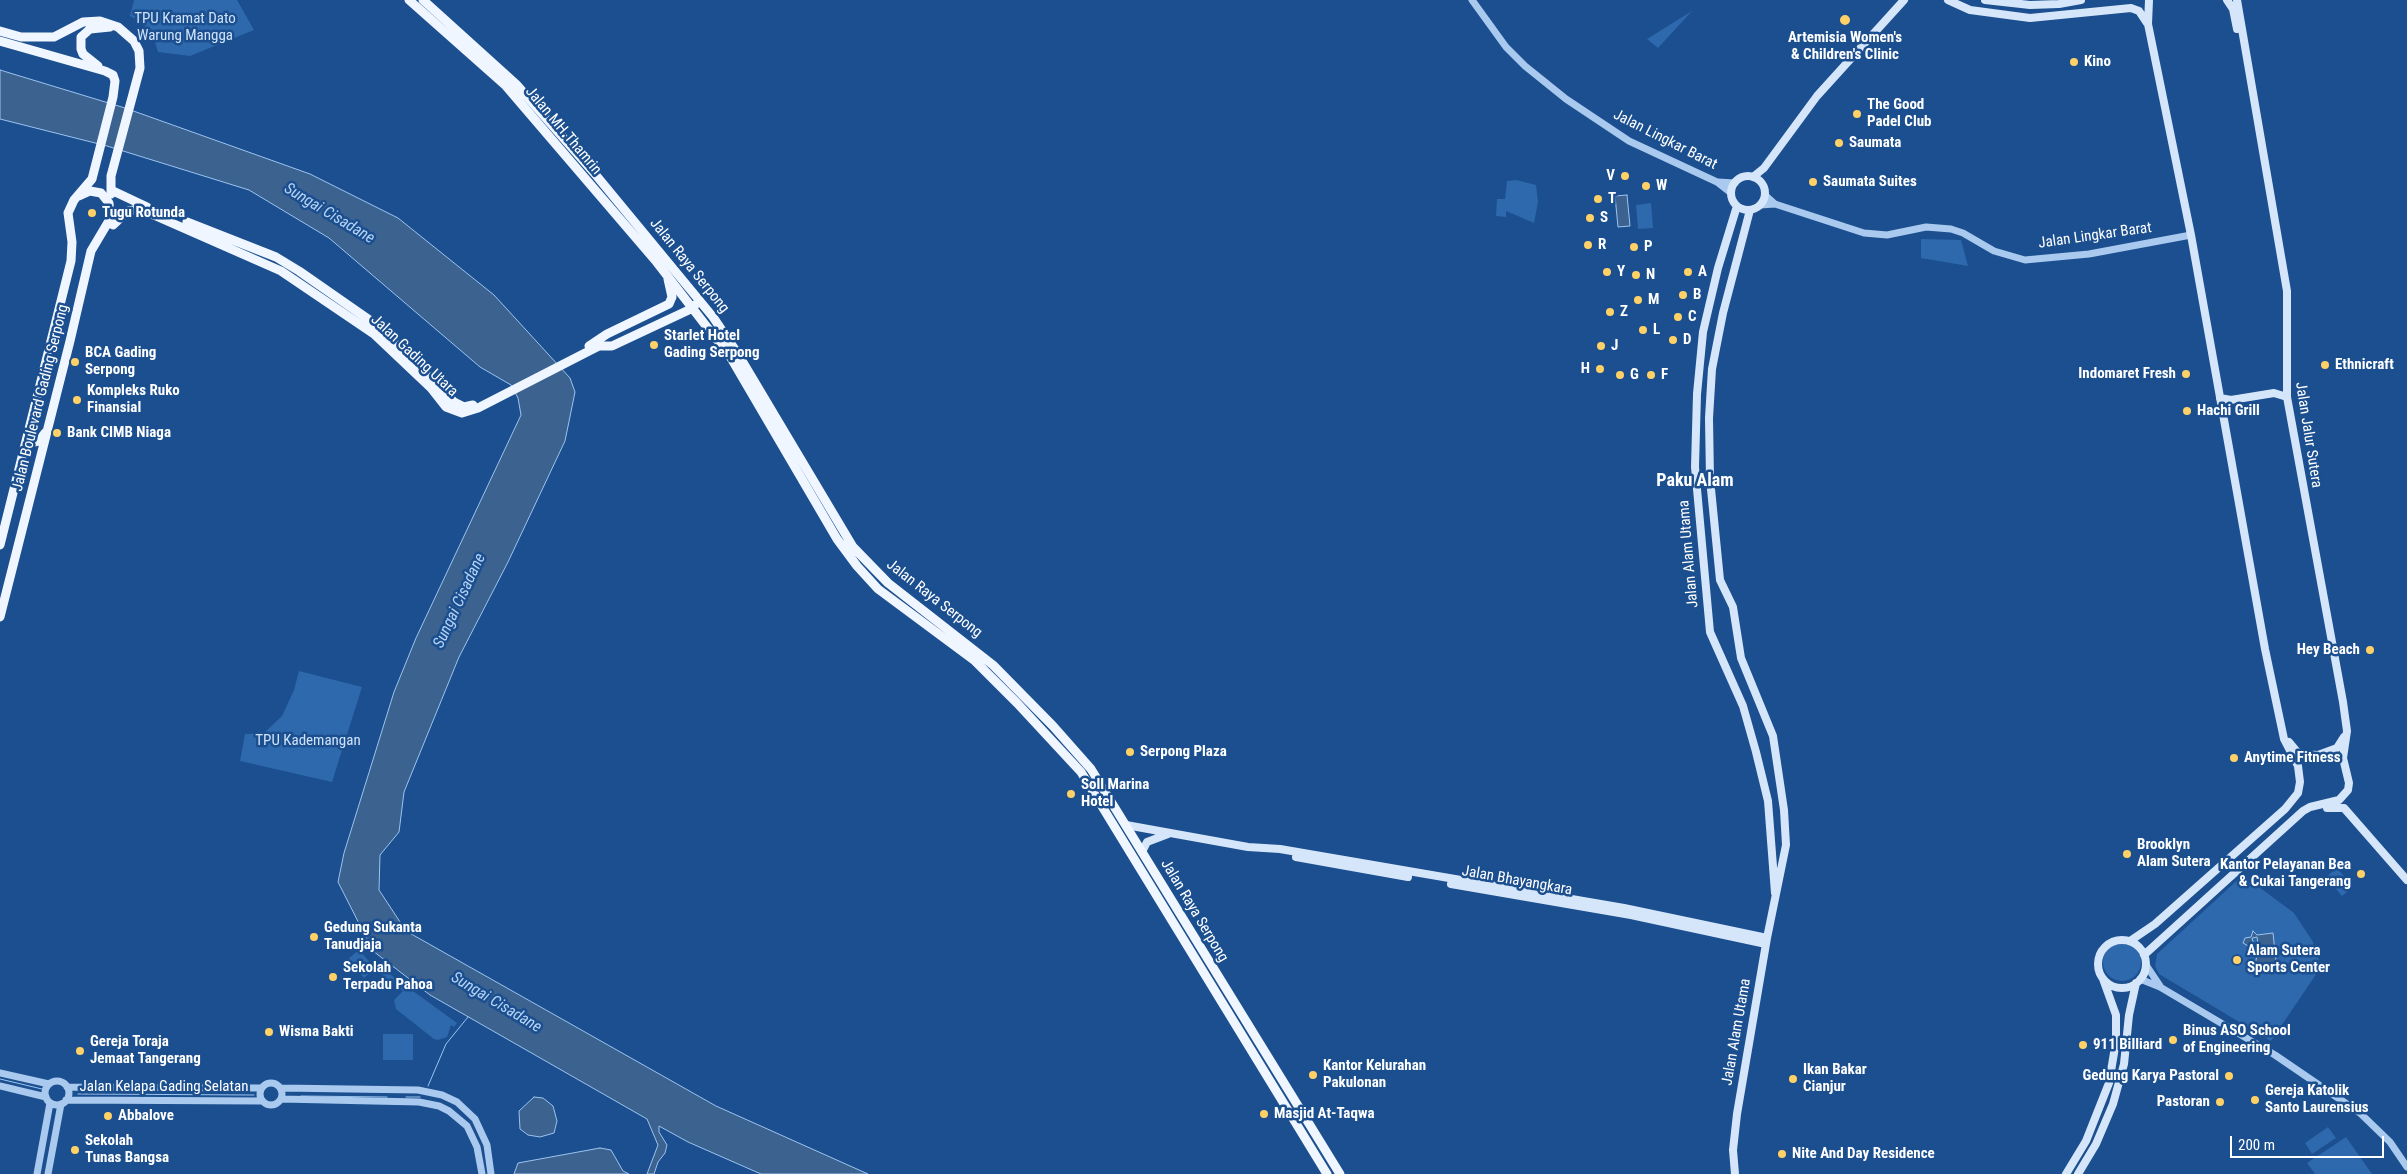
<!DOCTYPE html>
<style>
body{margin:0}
#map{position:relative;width:2407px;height:1174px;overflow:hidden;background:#1b4f8f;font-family:"Roboto Condensed",sans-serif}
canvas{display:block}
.scale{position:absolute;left:2230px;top:1136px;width:154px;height:22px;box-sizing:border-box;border:2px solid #fff;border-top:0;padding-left:6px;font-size:15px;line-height:18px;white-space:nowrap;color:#fff;-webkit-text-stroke:4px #1b4f8f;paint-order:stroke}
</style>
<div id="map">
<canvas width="2407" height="1174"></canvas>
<div class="scale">200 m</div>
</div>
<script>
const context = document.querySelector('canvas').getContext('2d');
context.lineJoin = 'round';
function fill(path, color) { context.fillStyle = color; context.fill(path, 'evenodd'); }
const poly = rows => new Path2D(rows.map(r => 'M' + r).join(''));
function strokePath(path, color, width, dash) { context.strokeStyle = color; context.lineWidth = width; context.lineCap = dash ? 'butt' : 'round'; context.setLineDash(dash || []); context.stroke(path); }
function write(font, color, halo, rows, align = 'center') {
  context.font = font + ' "Roboto Condensed",sans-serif'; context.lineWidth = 5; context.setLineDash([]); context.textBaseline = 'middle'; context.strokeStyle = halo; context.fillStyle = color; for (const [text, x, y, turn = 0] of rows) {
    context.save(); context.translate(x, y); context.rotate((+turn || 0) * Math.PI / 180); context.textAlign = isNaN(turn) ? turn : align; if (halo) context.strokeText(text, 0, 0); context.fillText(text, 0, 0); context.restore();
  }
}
const green = poly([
 [134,0,237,0,254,30,190,56,158,52,154,39,142,22,130,16],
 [1692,11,1658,48,1647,39],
 [1516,180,1536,185,1538,202,1534,223,1506,211,1506,217,1496,216,1497,199,1505,199,1507,181],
 [1651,203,1653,228,1638,229,1636,205],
 [1921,239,1961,240,1968,266,1921,258],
 [299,671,362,687,332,782,240,761,245,734,264,733,282,716,294,690],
 [2337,868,2353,887,2342,896,2326,877],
 [2243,875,2294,913,2313,942,2321,967,2271,1041,2159,974,2155,966,2157,954],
 '2103 962a19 19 0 1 1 38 0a19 19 0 1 1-38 0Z',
 [359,950,375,968,364,978,348,959],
 [380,967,457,1023,454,1027,451,1025,447,1037,438,1040,434,1039,396,1009,394,1000,403,991,377,971],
 [383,1034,413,1034,413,1060,383,1060],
 [2328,1127,2336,1138,2312,1154,2305,1143],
 [2346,1137,2372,1174,2315,1174,2307,1163]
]);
const water = poly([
 [0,70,125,108,310,174,398,218,494,295,570,378,575,392,565,441,508,562,459,657,404,792,399,832,380,855,379,890,406,931,716,1106,868,1174,761,1174,688,1142,659,1126,659,1132,667,1145,665,1153,658,1162,654,1174,647,1174,658,1145,647,1119,430,995,373,951,338,882,344,853,394,692,416,638,521,415,518,398,511,385,480,367,329,238,249,190,107,146,0,119,0,70],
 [1627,195,1630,226,1618,227,1615,196,1627,195],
 [2253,931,2257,935,2273,933,2277,971,2259,972,2255,964,2258,952,2255,947,2258,944,2257,937,2252,938,2254,945,2250,947,2243,943,2245,938,2251,937,2253,931],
 [534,1097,543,1098,553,1106,557,1121,554,1133,540,1137,528,1135,520,1129,519,1111,534,1097],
 [600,1148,611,1150,623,1171,629,1174,514,1174,518,1163,600,1148]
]);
const stream = poly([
 [0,1079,42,1089],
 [428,1086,446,1044,468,1017],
 [78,1094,254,1095],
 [301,1096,387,1097],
 [406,1097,420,1097]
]);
const tertiary = poly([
 [1472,0,1506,47,1525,66,1566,99,1629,141,1717,182,1731,193],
 [1718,182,1735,183],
 [1765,195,1775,204,1864,233,1887,235,1926,227,1951,229,1963,233,1994,251,2025,260,2089,254,2191,235],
 [1760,205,1775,204],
 [2146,965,2160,986],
 [2140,979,2160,987,2275,1055,2360,1113,2390,1142,2407,1167],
 [0,1073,49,1084],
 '45 1093a12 12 0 1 1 24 0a12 12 0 1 1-24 0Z',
 '260 1094a11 11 0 1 1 22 0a11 11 0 1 1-22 0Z',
 [0,1086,46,1097],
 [67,1087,261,1088],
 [281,1088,418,1090,442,1095,457,1102,475,1119,487,1145,491,1174],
 [281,1099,419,1102,439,1106,449,1111,467,1126,477,1147,482,1174],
 [66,1100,262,1101],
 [37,1174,50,1103],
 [48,1174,61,1104]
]);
const secondary = poly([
 [1948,0,1970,10,2030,18,2131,8,2139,11,2147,23],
 [1985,0,2030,5,2059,4,2081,0],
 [2227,0,2233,9,2237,29],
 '1731 193a17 17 0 1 1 34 0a17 17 0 1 1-34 0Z',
 [1753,177,1764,168,1817,96,1904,0],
 [1737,206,1718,268,1703,332,1697,394,1695,467,1710,632,1743,706,1756,752,1768,801,1775,893],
 [2220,398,2231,400,2274,393,2287,397],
 [2289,742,2299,754,2318,755,2337,748,2344,737],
 [2327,808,2344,808,2407,880],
 [1126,825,1248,847,1280,849,1624,908,1767,938],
 [1142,852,1147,842,1168,834],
 [1296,857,1408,877],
 [1451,884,1631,915,1766,944],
 '2098 964a24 24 0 1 1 48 0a24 24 0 1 1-48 0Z',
 [2130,941,2155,924,2285,809,2298,793,2300,782,2298,766,2284,739,2265,649,2191,235,2148,24,2149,0],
 [2144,955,2303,811,2310,807,2339,800,2348,790,2349,783,2343,758,2347,731,2343,702,2287,397,2287,291,2237,0],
 [1735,1174,1733,1150,1737,1114,1767,938,1786,845,1784,810,1773,736,1741,658,1733,607,1720,580,1710,479,1709,418,1712,369,1723,313,1750,210],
 [2066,1174,2086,1141,2109,1083,2116,1041,2116,1015,2103,979],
 [2078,1174,2096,1144,2113,1104,2124,1064,2129,1015,2136,983]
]);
const primary = poly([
 [409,0,506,86,655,260,731,358,837,539,857,566,878,589,975,661,1017,703,1081,772,1327,1174],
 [423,0,516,84,595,174,713,317,738,354,853,547,888,583,993,665,1053,726,1091,769,1340,1174],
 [0,31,21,37,54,37,83,22,100,21,118,27,134,41,139,51,140,68,111,176,111,194],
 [0,41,105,71,113,75,115,81,113,97,92,179,74,200,68,213,72,242,71,261,0,545],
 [98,66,83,54,81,49,81,37,90,29,110,27],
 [111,190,147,207],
 [187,222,276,257,299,271,378,326,454,402,464,407,473,405],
 [113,225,128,211,140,209,281,271,374,334,431,388,446,407,462,413,478,408,591,350,599,346,612,346,693,308,695,305],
 [589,346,607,334,669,304,672,297,668,279],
 [30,429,30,438,35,442,39,441,45,433],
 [0,617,70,341,91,251,110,219,109,203,101,193,90,191,79,196]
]);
const markers = [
 [1845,20,6,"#ffd166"],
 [2074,62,5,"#ffd166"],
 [1857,114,5,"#ffd166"],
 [1839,143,5,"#ffd166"],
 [1625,176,5,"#ffd166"],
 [1813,182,5,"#ffd166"],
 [1646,186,5,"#ffd166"],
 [1598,199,5,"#ffd166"],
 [92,213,5,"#ffd166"],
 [1590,218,5,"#ffd166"],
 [1588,245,5,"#ffd166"],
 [1634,247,5,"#ffd166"],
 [1607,272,5,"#ffd166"],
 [1688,272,5,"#ffd166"],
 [1636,275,5,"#ffd166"],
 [1683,295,5,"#ffd166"],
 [1638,300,5,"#ffd166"],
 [1610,312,5,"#ffd166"],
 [1678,317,5,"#ffd166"],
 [1643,330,5,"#ffd166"],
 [1673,340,5,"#ffd166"],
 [654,345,5,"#ffd166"],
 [1601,346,5,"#ffd166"],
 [75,362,5,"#ffd166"],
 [2325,365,5,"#ffd166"],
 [1600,369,5,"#ffd166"],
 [2186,374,5,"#ffd166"],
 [1620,375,5,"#ffd166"],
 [1651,375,5,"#ffd166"],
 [77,400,5,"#ffd166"],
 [2187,411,5,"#ffd166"],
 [57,433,5,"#ffd166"],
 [2370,650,5,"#ffd166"],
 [1130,752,5,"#ffd166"],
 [2234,758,5,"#ffd166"],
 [1071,794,5,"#ffd166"],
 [2127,854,5,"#ffd166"],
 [2361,874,5,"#ffd166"],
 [314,937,5,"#ffd166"],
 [2237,960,5,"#ffd166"],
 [333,977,5,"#ffd166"],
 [269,1032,5,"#ffd166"],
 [2173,1040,5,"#ffd166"],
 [2083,1045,5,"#ffd166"],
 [80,1051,5,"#ffd166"],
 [1313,1075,5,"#ffd166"],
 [2229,1076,5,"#ffd166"],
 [1793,1079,5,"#ffd166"],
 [2255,1100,5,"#ffd166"],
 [2220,1102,5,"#ffd166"],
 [1264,1114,5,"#ffd166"],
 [108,1116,5,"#ffd166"],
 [75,1150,5,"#ffd166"],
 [1782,1154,5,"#ffd166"]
];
const parkNames = [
 ["TPU Kramat Dato",185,19],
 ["Warung Mangga",185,36],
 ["TPU Kademangan",308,741]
];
const poiNames = [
 ["Artemisia Women's",1845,38,"center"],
 ["& Children's Clinic",1845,55,"center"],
 ["Kino",2084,62],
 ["The Good",1867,105],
 ["Padel Club",1867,122],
 ["Saumata",1849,143],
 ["V",1615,176,"right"],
 ["Saumata Suites",1823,182],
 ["W",1656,186],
 ["T",1608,199],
 ["Tugu Rotunda",102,213],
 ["S",1600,218],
 ["R",1598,245],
 ["P",1644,247],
 ["Y",1617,272],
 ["A",1698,272],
 ["N",1646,275],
 ["B",1693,295],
 ["M",1648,300],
 ["Z",1620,312],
 ["C",1688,317],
 ["L",1653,330],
 ["Starlet Hotel",664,336],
 ["Gading Serpong",664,353],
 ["D",1683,340],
 ["J",1611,346],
 ["BCA Gading",85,353],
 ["Serpong",85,370],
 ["Ethnicraft",2335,365],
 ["H",1590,369,"right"],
 ["Indomaret Fresh",2176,374,"right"],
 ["G",1630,375],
 ["F",1661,375],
 ["Kompleks Ruko",87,391],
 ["Finansial",87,408],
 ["Hachi Grill",2197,411],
 ["Bank CIMB Niaga",67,433],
 ["Hey Beach",2360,650,"right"],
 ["Serpong Plaza",1140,752],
 ["Anytime Fitness",2244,758],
 ["Soll Marina",1081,785],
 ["Hotel",1081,802],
 ["Brooklyn",2137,845],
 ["Alam Sutera",2137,862],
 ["Kantor Pelayanan Bea",2351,865,"right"],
 ["& Cukai Tangerang",2351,882,"right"],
 ["Gedung Sukanta",324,928],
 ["Tanudjaja",324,945],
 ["Alam Sutera",2247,951],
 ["Sports Center",2247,968],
 ["Sekolah",343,968],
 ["Terpadu Pahoa",343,985],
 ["Binus ASO School",2183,1031],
 ["of Engineering",2183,1048],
 ["Wisma Bakti",279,1032],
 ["Gereja Toraja",90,1042],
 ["Jemaat Tangerang",90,1059],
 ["911 Billiard",2093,1045],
 ["Kantor Kelurahan",1323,1066],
 ["Pakulonan",1323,1083],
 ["Ikan Bakar",1803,1070],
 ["Cianjur",1803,1087],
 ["Gedung Karya Pastoral",2219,1076,"right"],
 ["Gereja Katolik",2265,1091],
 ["Santo Laurensius",2265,1108],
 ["Pastoran",2210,1102,"right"],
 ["Masjid At-Taqwa",1274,1114],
 ["Abbalove",118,1116],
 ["Sekolah",85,1141],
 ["Tunas Bangsa",85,1158],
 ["Nite And Day Residence",1792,1154]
];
const streetNames = [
 ["Jalan MH.Thamrin",563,131,50],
 ["Jalan Lingkar Barat",1665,140,27],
 ["Jalan Lingkar Barat",2095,236,-8],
 ["Jalan Raya Serpong",689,266,51],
 ["Jalan Gading Utara",414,356,43],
 ["Jalan Boulevard Gading Serpong",41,398,-76],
 ["Jalan Jalur Sutera",2308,435,81],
 ["Jalan Alam Utama",1689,554,-95],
 ["Jalan Raya Serpong",934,599,38],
 ["Jalan Bhayangkara",1517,881,10],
 ["Jalan Raya Serpong",1194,911,59],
 ["Jalan Alam Utama",1737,1032,-80],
 ["Jalan Kelapa Gading Selatan",164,1087]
];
const waterNames = [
 ["Sungai Cisadane",329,214,31],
 ["Sungai Cisadane",460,601,-65],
 ["Sungai Cisadane",496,1003,31]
];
const quarterNames = [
 ["Paku Alam",1695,481]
];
fill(green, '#2e69ad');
fill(water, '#3c6290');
strokePath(water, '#9cc4f0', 1);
strokePath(stream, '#9cc4f0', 1);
strokePath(tertiary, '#a9c9ee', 7);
strokePath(secondary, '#d6e6fa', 8);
strokePath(primary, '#f0f6ff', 9);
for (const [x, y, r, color] of markers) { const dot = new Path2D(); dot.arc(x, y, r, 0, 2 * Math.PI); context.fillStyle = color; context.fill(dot); strokePath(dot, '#1b4f8f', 2); }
write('15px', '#cfe3fa', '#1b4f8f', parkNames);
write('bold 15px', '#fff', '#1b4f8f', poiNames, 'left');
write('15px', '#fff', '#1b4f8f', streetNames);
write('italic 16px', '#b5d3f5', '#1b4f8f', waterNames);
write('bold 18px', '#fff', '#1b4f8f', quarterNames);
</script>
